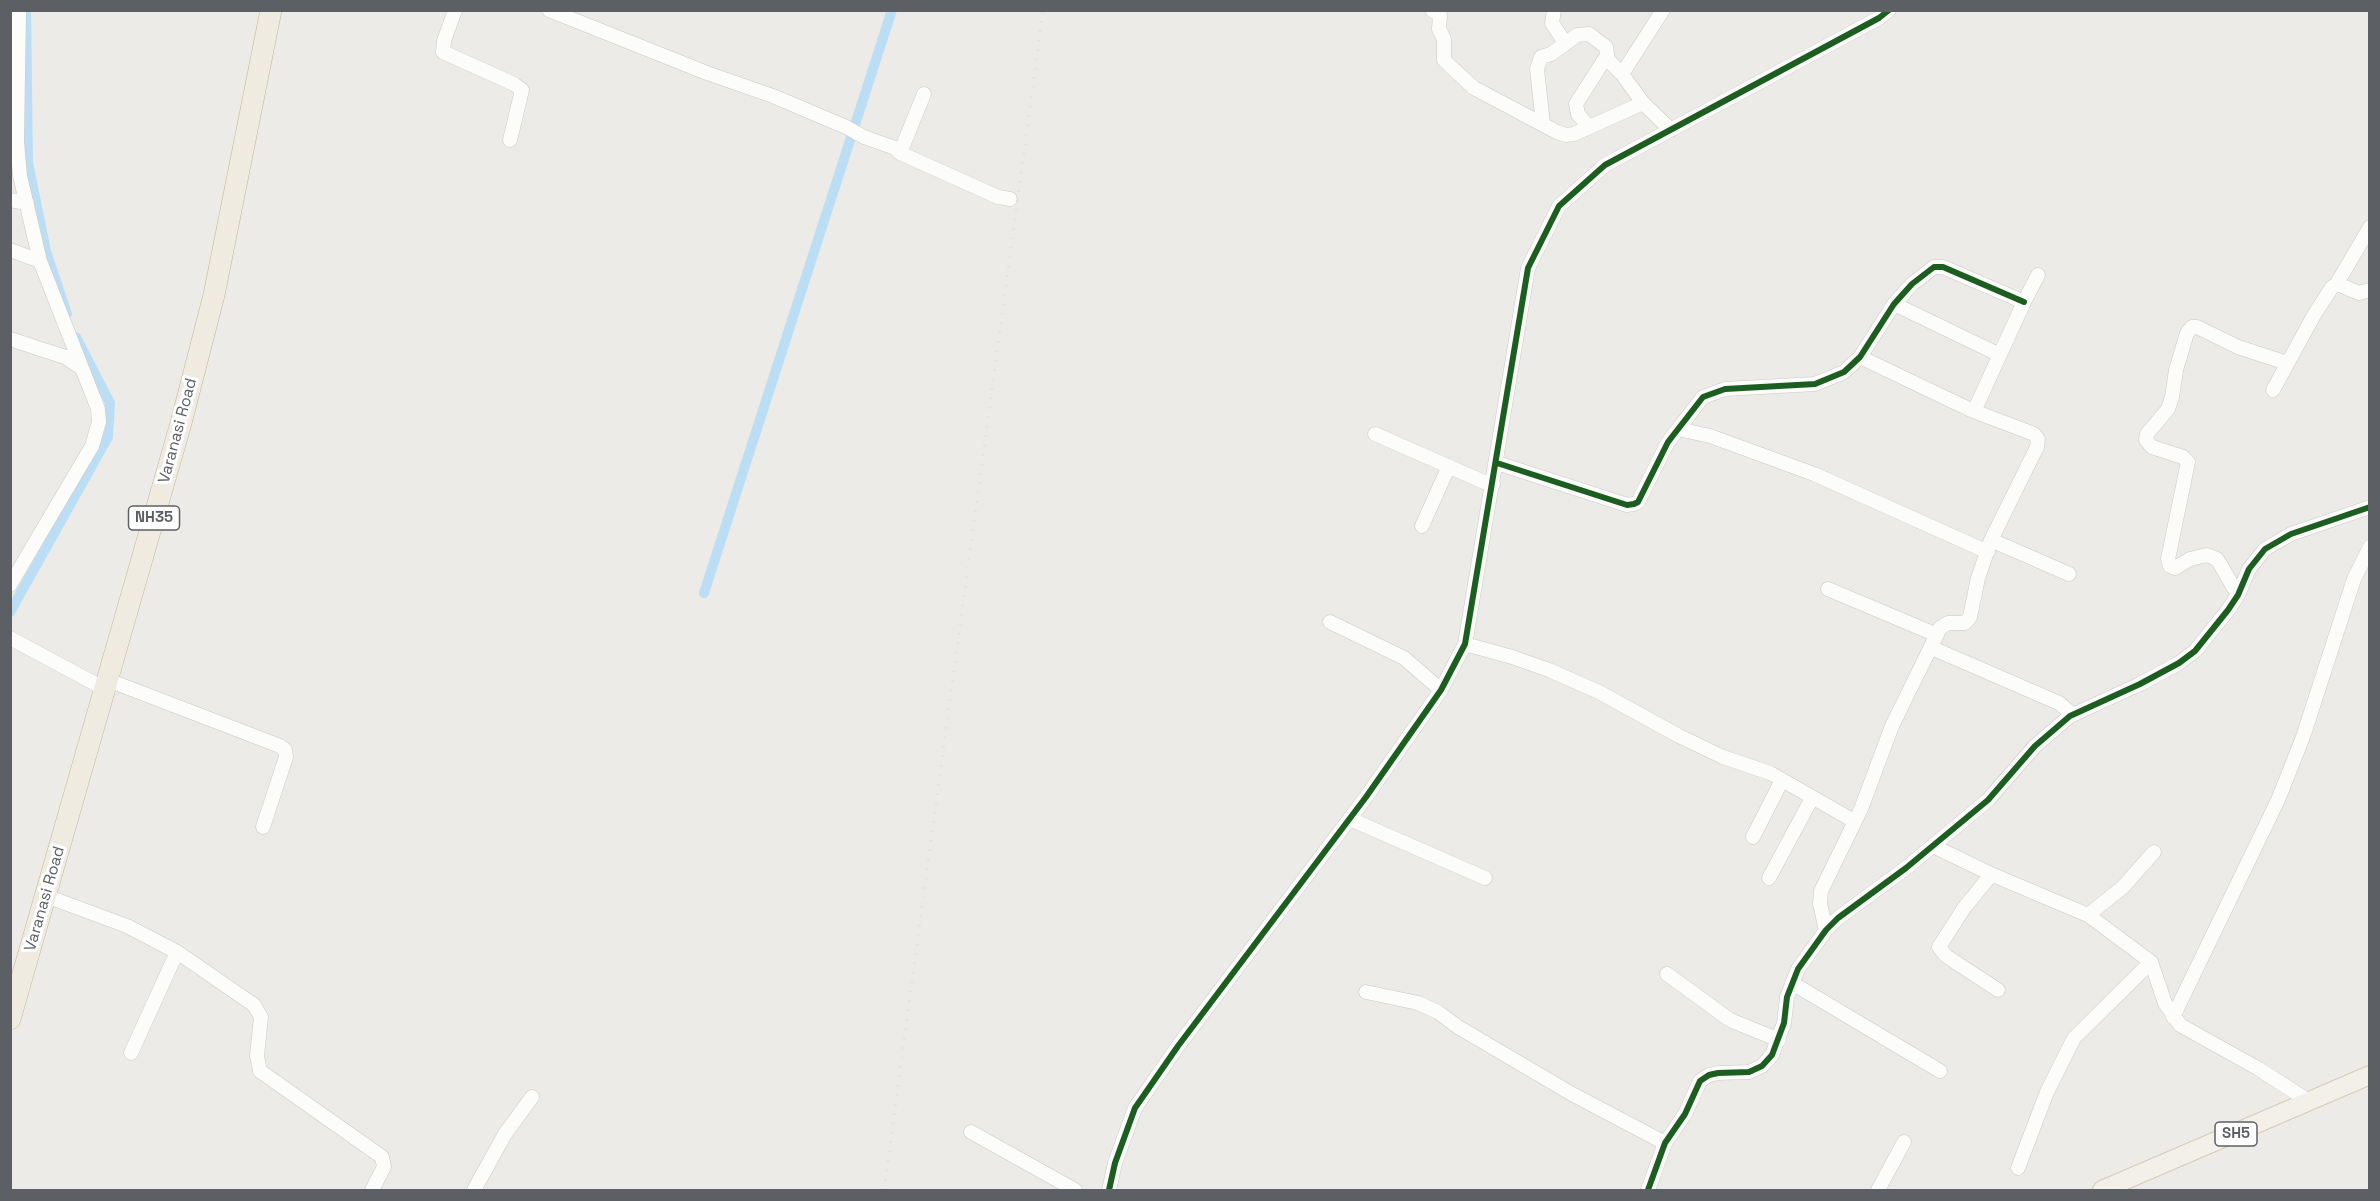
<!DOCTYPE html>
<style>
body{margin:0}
#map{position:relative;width:2380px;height:1201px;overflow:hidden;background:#ecebe7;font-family:"Space Grotesk",sans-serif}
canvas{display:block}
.frame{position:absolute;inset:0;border:12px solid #5c6064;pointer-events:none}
</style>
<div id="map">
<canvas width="2380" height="1201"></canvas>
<div class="frame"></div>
</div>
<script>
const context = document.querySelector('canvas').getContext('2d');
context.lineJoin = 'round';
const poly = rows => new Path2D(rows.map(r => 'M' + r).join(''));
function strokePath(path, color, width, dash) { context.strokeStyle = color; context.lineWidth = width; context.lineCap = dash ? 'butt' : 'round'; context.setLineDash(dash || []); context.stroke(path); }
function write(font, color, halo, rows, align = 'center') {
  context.font = font + ' "Space Grotesk",sans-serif'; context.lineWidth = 6; context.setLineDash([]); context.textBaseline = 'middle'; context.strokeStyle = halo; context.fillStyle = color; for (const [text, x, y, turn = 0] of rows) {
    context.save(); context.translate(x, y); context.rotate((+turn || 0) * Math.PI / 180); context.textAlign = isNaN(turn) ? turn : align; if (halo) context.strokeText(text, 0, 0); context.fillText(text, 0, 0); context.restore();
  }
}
const canal = poly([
 [26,10,28,163,46,251,67,314],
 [704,593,892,10],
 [10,612,108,437,110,403,76,337]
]);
const minor = poly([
 [455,10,444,41,443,52,514,84,522,90,510,140],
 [549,10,707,73,773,96,846,127,864,137,895,148,900,153,998,197,1010,199],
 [1432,10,1440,15,1439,29,1444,39,1444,60,1450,66,1474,88,1557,132,1566,135,1574,134,1643,103],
 [1554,10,1552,23,1565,43],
 [1663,10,1622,74,1643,103,1671,130],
 [1543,124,1537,69,1541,57,1551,54,1577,35,1589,34,1606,47,1608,60,1622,74],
 [1589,127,1578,114,1576,104,1606,57],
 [900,153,924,94],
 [10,200,27,203],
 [10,250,40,261],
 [2336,285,2370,227],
 [1894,304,2000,355],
 [10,339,65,357,80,367],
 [1860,357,1971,410,1976,407,2024,302,2038,275],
 [2273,390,2314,315,2332,287,2336,285,2340,285,2359,293,2370,290],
 [1678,429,1710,436,1814,474,1988,552],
 [1375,434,1484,482,1493,484],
 [1497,463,1627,505,1634,504,1638,502,1668,442,1703,397,1725,389,1815,384,1844,372,1860,357,1894,304,1912,284,1934,267,1943,267,2024,302],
 [1422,526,1449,466],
 [1991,540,2069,574],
 [10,585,92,446,99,422,98,409,40,261,20,176,17,142,19,10],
 [1828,589,1937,635],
 [2238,595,2217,559,2207,555,2190,559,2175,568,2170,566,2168,559,2188,462,2183,457,2152,447,2146,440,2147,434,2168,409,2172,397,2176,370,2187,333,2192,327,2197,327,2238,347,2287,363],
 [1330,622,1404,658,1441,690],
 [10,638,105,689],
 [1465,644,1512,657,1549,670,1599,692,1679,736,1723,757,1770,773,1854,821],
 [1932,648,2059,703,2073,715],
 [108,680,280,746,285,750,286,757,263,827],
 [1350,819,1485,878],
 [1753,837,1782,780],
 [1933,846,1993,875,2088,915,2151,962,2165,1003,2180,1025,2259,1069,2310,1102],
 [1993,875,1986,881,1964,908,1939,947,1946,956,1998,990],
 [1769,878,1812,798],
 [46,896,127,926,177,952,254,1005,261,1017,257,1056,260,1071,382,1157,384,1167,372,1190],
 [2088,915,2123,887,2154,852],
 [1826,930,1820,904,1821,891,1861,809,1892,726,1940,628,1948,623,1965,623,1970,617,1978,578,1991,540,2037,447,2038,439,2034,434,1971,410],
 [1667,974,1730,1020,1779,1040],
 [1792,983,1940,1071],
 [1366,992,1418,1003,1438,1012,1458,1027,1572,1094,1665,1143],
 [2173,1017,2278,800,2303,737,2354,579,2370,547],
 [131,1053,177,952],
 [971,1132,1075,1190],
 [2018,1168,2047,1092,2074,1038,2151,962],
 [474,1190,505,1134,532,1097],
 [1109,1190,1115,1163,1135,1108,1178,1046,1366,797,1441,690,1465,644,1528,268,1559,206,1605,165,1879,18,1889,10],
 [1648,1190,1665,1143,1685,1114,1700,1081,1709,1075,1718,1073,1749,1072,1762,1066,1772,1055,1784,1023,1787,997,1798,969,1826,930,1838,918,1906,868,1988,800,2035,746,2070,716,2140,684,2179,663,2195,651,2228,610,2238,595,2249,569,2265,549,2291,534,2370,507],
 [1878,1190,1904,1142]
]);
const major = poly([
 [2102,1190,2370,1075]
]);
const highway = poly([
 [10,1019,181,423,214,295,271,10]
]);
const rail = poly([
 [884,1190,1043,10]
]);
const cycleway = poly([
 [1497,463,1627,505,1634,504,1638,502,1668,442,1703,397,1725,389,1815,384,1844,372,1860,357,1894,304,1912,284,1934,267,1943,267,2024,302],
 [1109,1190,1115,1163,1135,1108,1178,1046,1366,797,1441,690,1465,644,1528,268,1559,206,1605,165,1879,18,1889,10],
 [1648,1190,1665,1143,1685,1114,1700,1081,1709,1075,1718,1073,1749,1072,1762,1066,1772,1055,1784,1023,1787,997,1798,969,1826,930,1838,918,1906,868,1988,800,2035,746,2070,716,2140,684,2179,663,2195,651,2228,610,2238,595,2249,569,2265,549,2291,534,2370,507]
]);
const shields = [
 [154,518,51],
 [2236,1134,42]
];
const shieldNames = [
 ["NH35",154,518],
 ["SH5",2236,1134]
];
const streetNames = [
 ["Varanasi Road",178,431,-75],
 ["Varanasi Road",45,899,-74]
];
strokePath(canal, '#bcdef5', 10);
strokePath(minor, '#c8c9c9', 15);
strokePath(major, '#d3cbb6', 20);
strokePath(highway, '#c2b495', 22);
strokePath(minor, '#fcfcfb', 14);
strokePath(major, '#f2f0e8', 18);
strokePath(highway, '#efebe1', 21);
strokePath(rail, '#e3e2e2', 3, [1.5, 8]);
strokePath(cycleway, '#1b5e20', 6);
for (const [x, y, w] of shields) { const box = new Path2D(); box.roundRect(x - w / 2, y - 12, w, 24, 4.5); context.fillStyle = '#fff'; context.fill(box); strokePath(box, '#5c6064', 1.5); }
write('bold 15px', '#5c6064', null, shieldNames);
write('16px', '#5c6064', '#fff', streetNames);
</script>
